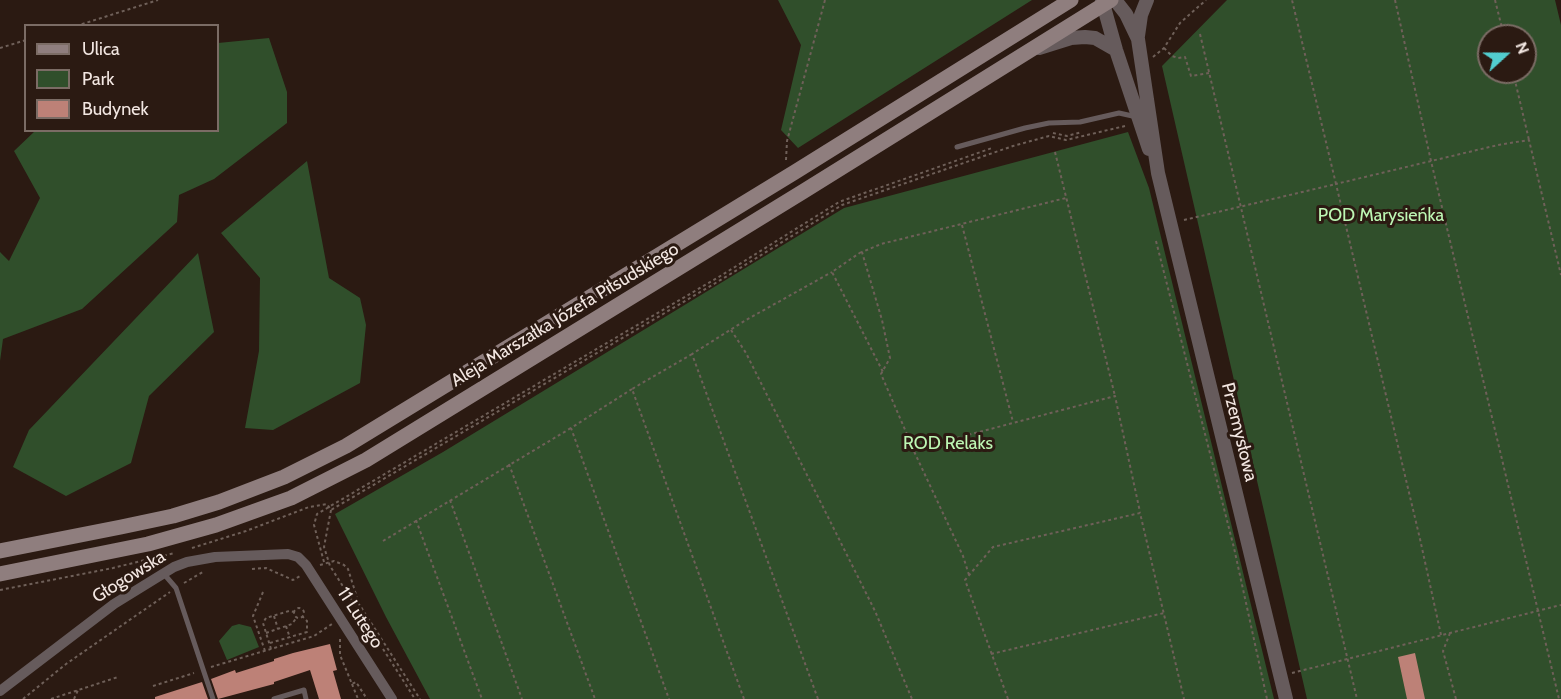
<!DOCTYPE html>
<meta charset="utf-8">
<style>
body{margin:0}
#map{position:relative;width:1561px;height:699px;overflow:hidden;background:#2b1a12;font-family:Cabin,sans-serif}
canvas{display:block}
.legend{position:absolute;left:24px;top:24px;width:195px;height:108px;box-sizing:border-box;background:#2b1a12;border:2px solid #7b6c65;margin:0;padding:8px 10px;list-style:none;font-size:18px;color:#f3e7e2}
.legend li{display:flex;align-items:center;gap:12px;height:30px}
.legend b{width:30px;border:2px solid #7b6c65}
.north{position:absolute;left:1477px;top:24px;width:60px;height:60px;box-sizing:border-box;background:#2b1a12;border:2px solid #7b6c65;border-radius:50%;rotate:69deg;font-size:16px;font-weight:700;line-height:24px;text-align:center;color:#f3e7e2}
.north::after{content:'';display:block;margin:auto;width:21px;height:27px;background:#52cdcf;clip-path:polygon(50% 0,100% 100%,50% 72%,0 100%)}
</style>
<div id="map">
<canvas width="1561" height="699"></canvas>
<ul class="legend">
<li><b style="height:8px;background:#8f7e7e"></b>Ulica</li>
<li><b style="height:16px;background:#304f2b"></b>Park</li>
<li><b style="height:16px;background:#bd8177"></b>Budynek</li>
</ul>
<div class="north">N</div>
</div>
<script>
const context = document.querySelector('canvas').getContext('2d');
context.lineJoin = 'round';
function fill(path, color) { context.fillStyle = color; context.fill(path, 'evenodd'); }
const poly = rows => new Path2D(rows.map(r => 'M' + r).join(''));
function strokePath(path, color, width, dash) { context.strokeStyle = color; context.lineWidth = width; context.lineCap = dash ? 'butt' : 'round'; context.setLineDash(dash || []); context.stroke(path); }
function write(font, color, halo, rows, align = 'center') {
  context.font = font + ' Cabin,sans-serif'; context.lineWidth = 6; context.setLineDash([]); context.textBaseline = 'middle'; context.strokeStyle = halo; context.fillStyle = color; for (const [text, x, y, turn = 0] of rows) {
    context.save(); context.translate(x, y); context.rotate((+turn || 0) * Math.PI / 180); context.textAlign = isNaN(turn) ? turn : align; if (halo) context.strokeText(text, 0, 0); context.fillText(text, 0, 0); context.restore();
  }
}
const green = poly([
 [778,0,1032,0,798,148,781,130,801,45],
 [1227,0,1555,0,1561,25,1561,699,1307,699,1162,66],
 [1489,36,1525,36,1525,72,1489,72],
 [269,38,287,92,287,123,214,179,179,195,177,222,82,309,3,339,0,361,0,252,9,261,40,198,14,151,35,131,218,130,218,43],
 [1128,132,1149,188,1274,699,430,699,386,617,335,514,443,452,844,208],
 [307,161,329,278,360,298,366,325,360,383,273,430,245,428,259,351,260,278,221,233],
 [198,253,214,332,149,396,131,463,66,496,13,467,29,430],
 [239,624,251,627,259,647,227,660,219,641,232,626]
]);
const building = poly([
 [330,644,337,670,333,671,341,699,319,699,310,670,274,682,274,684,218,699,211,679,235,670,236,673,274,661,274,659,293,653],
 [1415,653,1425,699,1407,699,1398,657],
 [202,682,208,699,155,699,155,697]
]);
const path = poly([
 [1395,0,1431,161,1498,145,1529,140,1561,275],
 [1495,0,1504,36],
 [76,26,158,0],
 [1200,34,1357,699],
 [0,48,26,40],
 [1164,48,1172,56,1178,58,1185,57,1191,76,1209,73],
 [1153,57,1164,48,1180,23,1206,0],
 [1513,72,1529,140],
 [1053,133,1067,136,1082,132],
 [1055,152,1115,396],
 [786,160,787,141,825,0],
 [1184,220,1336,184,1292,0],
 [962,225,1013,422],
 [1156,241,1234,548,1267,699],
 [861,252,832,272,883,372],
 [731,330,746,353,875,611,912,699],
 [692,354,632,389,744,699],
 [632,389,571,428,669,699],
 [912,446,881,374,890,358,882,320,862,252,881,244,1066,198],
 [509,464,595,699],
 [450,500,522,699],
 [331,510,324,547,330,566,415,699],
 [416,520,482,699],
 [383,541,571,428],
 [192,548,246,531,309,507,327,504,331,510,724,278,842,205,1013,146,1049,136,1066,140,1125,126],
 [158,557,175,553],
 [324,562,314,525,317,514,722,275,839,202,992,148],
 [320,565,334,561,344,565,348,569,359,604,420,699],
 [252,569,266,568,293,580,300,576],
 [969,575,963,556,912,447,945,441,1115,396,1140,512],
 [184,583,203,572],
 [0,590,113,568,149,559],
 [263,592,253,616,265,651],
 '294 613a5 5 0 1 1 10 0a5 5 0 1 1-10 0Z',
 [274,616,278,629],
 [286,626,290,638],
 [266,633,292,624,297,617],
 [1450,633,1443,651,1456,699],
 [1441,635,1420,539,1336,184,1431,161,1559,699],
 [340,639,340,655,352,684,356,682,367,699],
 [270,643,307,632,307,621,302,616],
 [271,649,263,623,266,618,289,611,294,612],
 [991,654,1164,613],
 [211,667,314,636,332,624],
 [1292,673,1561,605],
 [352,684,358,699],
 [153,686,194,673],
 [23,699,66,664,170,592],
 [51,699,118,677],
 [74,699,78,690],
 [818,699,692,354,746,320,832,272],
 [1008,699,965,580,993,547,1140,513,1184,699]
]);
const service = poly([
 [957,147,1025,128,1049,123,1080,122,1119,113,1137,117],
 [164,574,176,588,213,699],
 [274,699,304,690,306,699]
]);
const minor = poly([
 [0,691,114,604,174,567,187,562,215,557,288,554,298,557,306,565,392,699]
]);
const tertiary = poly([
 [1102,0,1116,50,1149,149],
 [1115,0,1126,14,1138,39,1158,173,1286,699],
 [1138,36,1141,15,1147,0],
 [1039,48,1071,38,1085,37,1095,38,1116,50]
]);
const secondary = poly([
 [0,551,121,527,173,516,219,502,284,477,346,446,795,172,1071,0],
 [0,574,148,544,216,525,291,498,366,460,804,191,1111,0]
]);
const parkNames = [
 ["POD Marysieńka",1381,216],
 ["ROD Relaks",948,444]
];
const streetNames = [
 ["Aleja Marszałka Józefa Piłsudskiego",565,315,-31],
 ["Przemysłowa",1239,432,76],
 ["Głogowska",129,577,-32],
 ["11 Lutego",360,618,57]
];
fill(green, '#304f2b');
fill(building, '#bd8177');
strokePath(path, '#6f6059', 2, [3, 3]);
strokePath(service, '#665b5c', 5);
strokePath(minor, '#665b5c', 10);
strokePath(tertiary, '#665b5c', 14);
strokePath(secondary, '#8f7e7e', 15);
write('18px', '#bdf7b4', '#2b1a12', parkNames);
write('18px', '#f3e7e2', '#2b1a12', streetNames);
</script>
